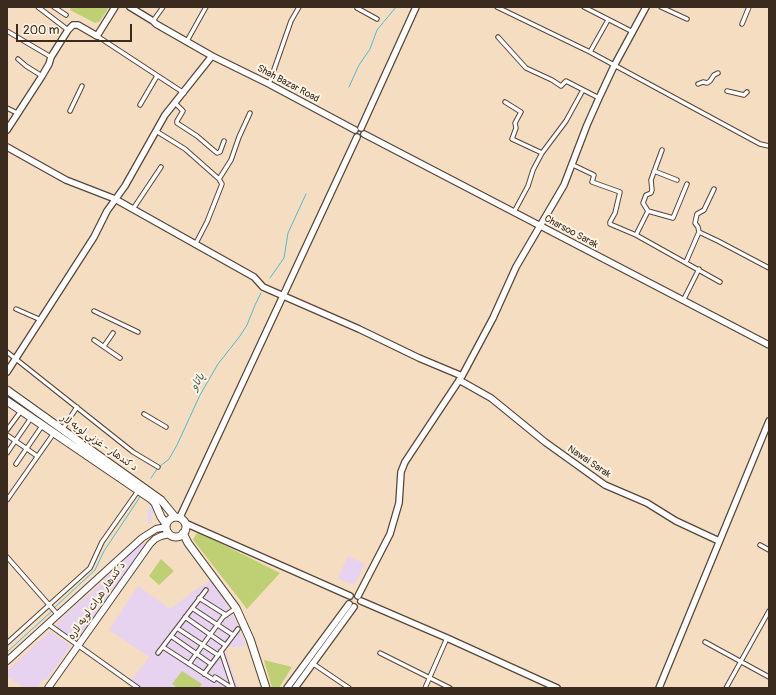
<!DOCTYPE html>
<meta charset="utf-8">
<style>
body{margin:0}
#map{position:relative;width:776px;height:695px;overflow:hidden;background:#f5ddc2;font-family:Pangolin,sans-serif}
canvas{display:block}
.frame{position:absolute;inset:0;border:8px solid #3b2a1e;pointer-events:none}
.scale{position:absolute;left:16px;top:24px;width:116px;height:18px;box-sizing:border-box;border:2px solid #3b2a1e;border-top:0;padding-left:5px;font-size:12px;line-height:14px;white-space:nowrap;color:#3b2a1e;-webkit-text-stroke:3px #fcf5e5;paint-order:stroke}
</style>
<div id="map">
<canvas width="776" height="695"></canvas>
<div class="frame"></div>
<div class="scale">200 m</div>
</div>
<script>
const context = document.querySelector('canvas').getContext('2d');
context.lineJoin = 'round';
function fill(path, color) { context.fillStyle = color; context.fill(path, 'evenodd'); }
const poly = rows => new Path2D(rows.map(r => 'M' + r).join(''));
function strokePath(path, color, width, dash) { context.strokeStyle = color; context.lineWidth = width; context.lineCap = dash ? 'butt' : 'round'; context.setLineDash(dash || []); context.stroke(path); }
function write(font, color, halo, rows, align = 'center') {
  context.font = font + ' Pangolin,"Playpen Sans Arabic",sans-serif'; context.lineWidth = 4; context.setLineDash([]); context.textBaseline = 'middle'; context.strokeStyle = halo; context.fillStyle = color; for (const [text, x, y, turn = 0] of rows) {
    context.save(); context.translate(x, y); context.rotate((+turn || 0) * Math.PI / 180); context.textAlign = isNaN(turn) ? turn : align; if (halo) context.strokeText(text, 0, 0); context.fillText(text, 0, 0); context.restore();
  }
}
const built = poly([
 [152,504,154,510,152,514,152,522,149,525,147,513],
 [142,543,145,545,75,643,56,628,56,625,64,616,84,598,89,595,121,561],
 [348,556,365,564,354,585,338,578],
 [212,580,231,611,246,645,240,647,224,647,238,688,142,688,131,681,149,657,109,630,138,586,170,609,198,588],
 [50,631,71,646,46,680,44,679,37,688,25,688,7,676,7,671]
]);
const green = poly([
 [72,7,107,7,108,9,99,22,95,23,70,10],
 [198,532,280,573,247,609,194,541,193,539],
 [161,559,174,571,159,585,149,576],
 [264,660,292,667,279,688,272,688],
 [182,671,202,684,199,688,178,688,172,684]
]);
const stream = poly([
 [349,87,359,65,370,49,377,30,396,7],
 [270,278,284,258,288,233,306,194],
 [159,467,169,459,177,445,200,395,218,364,240,336,247,325,255,305,261,293],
 [151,478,157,469],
 [54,608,95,570,104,551,140,497],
 [7,652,52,611]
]);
const street = poly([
 [38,7,68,30],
 [54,7,66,15],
 [497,7,590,52,760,144,769,146],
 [584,7,633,32],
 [661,7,687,19],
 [357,8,377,19],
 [153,21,163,7],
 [742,24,749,7],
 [7,31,51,57],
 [97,36,184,93],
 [498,37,526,68,552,80,561,86,566,81,599,98],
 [187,41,206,7],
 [590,52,608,20],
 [18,59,26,66,42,76],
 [269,84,291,21,299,7],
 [698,84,703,82,707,83,710,81,714,75,718,73],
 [727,91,744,95,747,92],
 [505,102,521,112,515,123,516,128,512,139,542,153],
 [175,103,183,111,177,121,177,123,197,136,211,148,217,153,220,152,224,141],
 [140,105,157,76],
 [7,108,17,113],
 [70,111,82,86],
 [156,131,185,149,219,179,222,184,207,222,195,245],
 [573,165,594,175,592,182,620,192,615,213,610,222,610,224,636,235,720,282],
 [654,171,677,180],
 [219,179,231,160,239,137,250,113],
 [133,209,161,167],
 [648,211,673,218,687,184],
 [514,212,528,186,533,170,542,153,566,121,583,90],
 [699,232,718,241,769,268],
 [636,235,648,211,643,203,646,195,651,193,652,190,651,180,662,150],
 [686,262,699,232,698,227,695,223,697,214,704,210,714,189],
 [683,301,699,269],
 [16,309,41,320],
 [94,311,138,332],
 [94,340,120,358],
 [104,346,113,333],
 [7,352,133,452,158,467],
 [144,414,166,427],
 [7,430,21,411],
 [62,430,77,407],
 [7,435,37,456],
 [7,453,31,418],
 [16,464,42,426],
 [7,500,54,433],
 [760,545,769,550],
 [7,557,58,615],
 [199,598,226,615],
 [192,608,233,635],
 [185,617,225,645],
 [48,624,138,688],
 [177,628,218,655],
 [171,636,211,664],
 [705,642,769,677],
 [7,643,90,568,102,542,138,491],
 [163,647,214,680,215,677,232,688],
 [221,651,233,687],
 [158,653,206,590],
 [380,653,450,688],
 [312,663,349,688],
 [189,664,223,617,236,608],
 [204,674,238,629],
 [425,688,447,638],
 [726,688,769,611]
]);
const secondary = poly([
 [130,7,153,21,156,24,212,56,269,84,355,130],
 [361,128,416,7],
 [7,130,42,76,49,64,51,57,68,30,73,25,78,25,97,36,115,7],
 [364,134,769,345],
 [7,147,66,180,115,199,254,277,263,287,359,329,419,358,462,376],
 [7,372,94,237,107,211,125,186,165,115,212,56],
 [459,380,491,398,545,442,605,485,647,503,676,521,719,541],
 [180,517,357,137],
 [185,523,350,596],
 [358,596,390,534,399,503,401,472,405,462,462,376,493,318,516,267,564,185,587,125,599,98,614,66,646,7],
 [361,601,447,638,557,688],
 [287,688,349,604],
 [295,688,354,607],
 [659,688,769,421]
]);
const primary = poly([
 [7,661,142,538,156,529,166,527],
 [48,688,150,544,155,539,161,536,169,534]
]);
const highway = poly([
 [7,390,161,500,175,517],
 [7,401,151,499,155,503,161,517,166,524],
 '166 527a10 10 0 1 1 20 0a10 10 0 1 1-20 0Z',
 [183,533,188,543,236,608,250,639,266,688]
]);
const streetNames = [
 ["Shah Bazar Road",288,84,28],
 ["Charsoo Sarak",571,232,28],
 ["د کندهار - غزني لويه لار",99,443,35],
 ["Nawai Sarak",589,462,34],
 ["د کندهار هرات لویه لاره",97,601,-55]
];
const waterNames = [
 ["پاتاو",198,382,-60]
];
fill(built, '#e7d2ef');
fill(green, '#bed073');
strokePath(stream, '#4fbbca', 1);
strokePath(street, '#574537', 5.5);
strokePath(secondary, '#574537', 8);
strokePath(primary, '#574537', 8);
strokePath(highway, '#574537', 9);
strokePath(street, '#fff', 3.5);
strokePath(secondary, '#fff', 5.5);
strokePath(primary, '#fff', 6);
strokePath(highway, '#fff', 7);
write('10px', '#3b2a1e', '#fcf5e5', streetNames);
write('italic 11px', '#425d5a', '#fcf5e5', waterNames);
</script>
